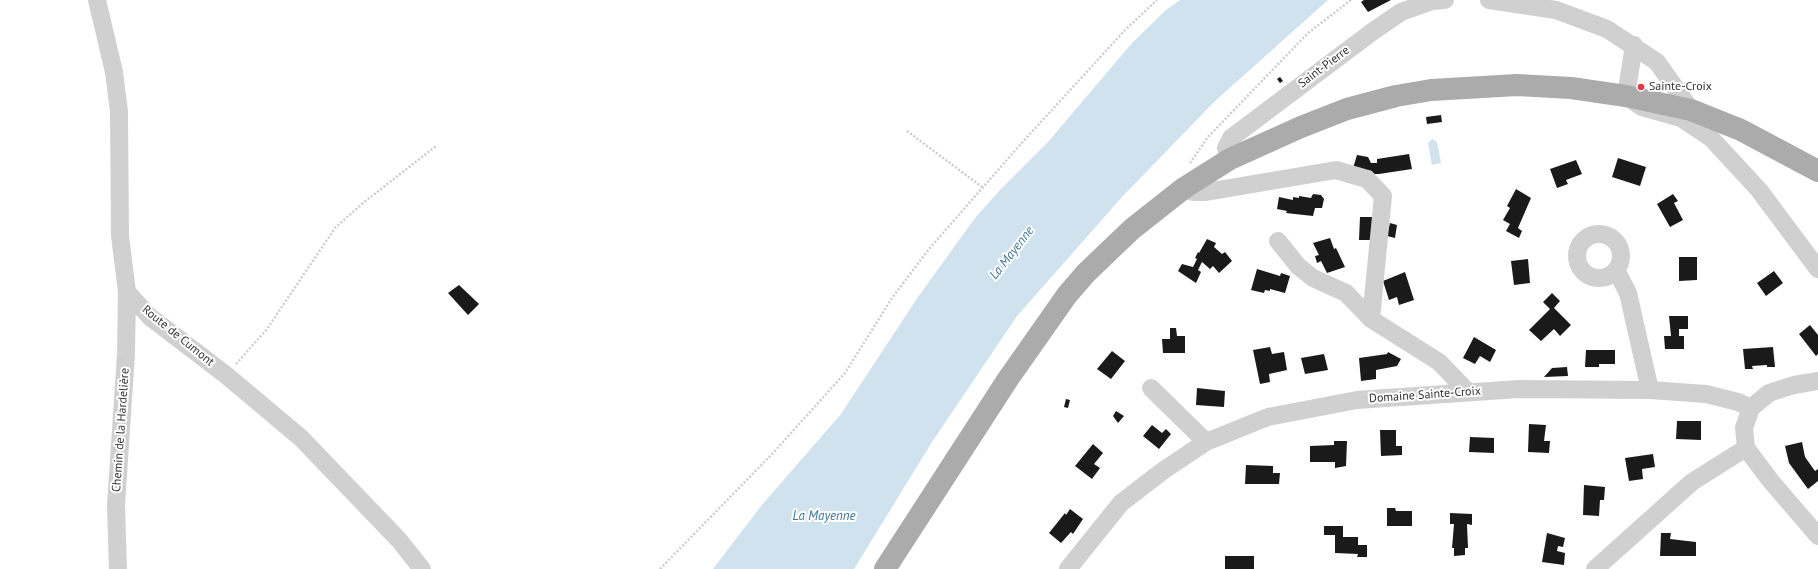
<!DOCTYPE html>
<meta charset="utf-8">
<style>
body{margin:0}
canvas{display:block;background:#fff}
</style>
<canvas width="1818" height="569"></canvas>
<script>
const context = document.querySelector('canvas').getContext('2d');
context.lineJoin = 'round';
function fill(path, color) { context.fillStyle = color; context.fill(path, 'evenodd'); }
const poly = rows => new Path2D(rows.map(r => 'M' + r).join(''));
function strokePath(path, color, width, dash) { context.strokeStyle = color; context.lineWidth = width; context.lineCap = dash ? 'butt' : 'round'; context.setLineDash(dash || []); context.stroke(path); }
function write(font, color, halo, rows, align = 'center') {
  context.font = font + ' "PT Sans",sans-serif'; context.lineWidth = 4; context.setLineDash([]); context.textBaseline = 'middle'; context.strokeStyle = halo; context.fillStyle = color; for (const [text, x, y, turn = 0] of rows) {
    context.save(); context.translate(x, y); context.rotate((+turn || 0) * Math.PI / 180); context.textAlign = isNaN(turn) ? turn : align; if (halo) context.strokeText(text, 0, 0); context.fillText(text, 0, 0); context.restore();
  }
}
const water = poly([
 [1180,0,1328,0,1215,101,1122,197,1017,316,932,442,854,569,713,569,761,506,841,414,918,297,975,218,1000,190,1048,142,1132,43,1166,10],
 [1432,139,1437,142,1441,163,1432,165,1428,143]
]);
const building = poly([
 [1364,0,1391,0,1368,12,1361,2],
 [1280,77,1283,81,1280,83,1277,79],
 [1441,115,1442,122,1427,124,1426,117],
 [1409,154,1412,169,1379,174,1373,174,1372,171,1353,168,1357,155,1368,157,1371,163,1377,163,1377,159],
 [1618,158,1646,167,1640,186,1612,177],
 [1576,160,1582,174,1566,180,1568,184,1557,188,1550,169],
 [1516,189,1531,198,1518,228,1522,231,1519,238,1506,231,1510,224,1503,220,1510,208,1507,206],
 [1313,194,1321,195,1324,199,1322,208,1315,208,1313,216,1286,213,1287,211,1277,209,1279,197,1293,200,1293,197,1299,198,1299,196,1311,198],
 [1673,194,1678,201,1674,203,1683,220,1670,227,1657,204],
 [1360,217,1374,217,1373,240,1359,240],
 [1390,223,1397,225,1395,238,1387,236],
 [1330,238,1334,249,1336,248,1345,267,1327,273,1321,261,1317,263,1315,256,1319,255,1313,243],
 [1207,239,1216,243,1214,247,1222,254,1225,252,1232,261,1219,273,1213,266,1210,269,1202,262,1198,270,1201,272,1196,283,1178,271,1182,264,1193,267,1197,259,1195,258,1198,252,1199,253],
 [1679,257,1697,257,1697,280,1679,281],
 [1528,259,1530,283,1514,285,1511,261],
 [1257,269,1280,276,1281,273,1290,276,1285,293,1270,289,1270,291,1265,290,1264,293,1251,290],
 [1774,271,1783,283,1766,296,1757,283],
 [1405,272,1414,300,1399,305,1397,297,1389,300,1383,281],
 [459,285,479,304,468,315,448,293],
 [1552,293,1560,301,1554,308,1571,325,1560,336,1554,329,1541,341,1529,330,1550,309,1543,302],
 [1669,316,1688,316,1688,329,1679,329,1679,336,1684,336,1684,349,1665,349,1664,336,1671,336],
 [1810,325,1818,335,1818,354,1816,356,1799,334],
 [1170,328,1176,328,1177,336,1185,336,1185,353,1163,353,1162,339,1170,339],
 [1474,337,1496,350,1490,362,1480,356,1475,364,1463,358],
 [1270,347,1272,354,1284,352,1287,370,1269,374,1270,382,1260,384,1253,350],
 [1773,347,1775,367,1767,367,1767,365,1752,366,1753,369,1745,369,1743,349],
 [1586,350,1615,350,1615,364,1599,364,1599,367,1585,367],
 [1112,351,1125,361,1111,379,1097,369],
 [1388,352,1401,359,1397,366,1376,370,1376,379,1361,381,1359,358,1387,354],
 [1324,354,1328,370,1305,374,1301,358],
 [1567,367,1568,376,1544,377,1552,368],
 [1197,388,1225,391,1224,407,1196,405],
 [1066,399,1070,400,1068,408,1064,407],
 [1116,411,1124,416,1118,423,1113,416],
 [1677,421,1701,421,1701,440,1676,439],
 [1529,424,1546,425,1544,441,1550,441,1549,453,1528,452],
 [1152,425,1162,433,1166,429,1171,434,1159,449,1143,436],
 [1380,430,1396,430,1396,446,1402,446,1402,455,1381,456],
 [1470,437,1494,438,1494,453,1469,452],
 [1334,441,1347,441,1346,466,1335,468,1335,462,1310,462,1310,446,1334,445],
 [1802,442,1805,457,1815,471,1818,469,1818,481,1808,489,1789,463,1785,446],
 [1093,444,1103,453,1094,464,1100,468,1092,479,1075,466],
 [1653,454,1655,467,1642,469,1643,479,1629,481,1625,458],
 [1246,465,1273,466,1273,473,1280,473,1279,484,1245,484],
 [1584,485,1605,487,1604,500,1600,500,1599,516,1583,515],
 [1387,508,1395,508,1396,511,1412,511,1412,526,1387,526],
 [1070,509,1083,519,1073,534,1071,532,1061,543,1049,533,1065,513,1066,515],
 [1450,513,1472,514,1472,525,1467,524,1468,548,1465,548,1465,555,1454,556,1454,548,1452,548,1454,524,1450,524],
 [1324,526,1343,526,1343,537,1358,537,1358,545,1367,545,1367,557,1357,557,1358,554,1335,553,1335,535,1324,535],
 [1547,533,1565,538,1563,547,1558,546,1557,551,1565,553,1564,565,1542,562],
 [1661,533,1671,533,1670,539,1696,542,1696,556,1660,556],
 [1225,556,1254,556,1254,569,1225,569]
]);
const path = poly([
 [907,131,982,187],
 [1190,163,1208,137,1308,33,1351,0],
 [236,364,267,329,335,228,363,203,436,146],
 [660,569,773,453,845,373,892,298,929,249,1019,146,1125,30,1157,0]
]);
const minor = poly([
 [97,0,114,72,119,112,120,236,127,292,150,317,226,375,301,438,399,540,422,569],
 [1489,0,1556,10,1607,29,1657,62,1691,110],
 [1634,45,1626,96,1642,107,1681,118,1711,138,1759,190,1818,269],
 [1230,159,1226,148,1231,138,1372,32,1401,12,1432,1,1445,0],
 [1184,188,1193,192,1206,192,1336,170,1367,179,1383,196,1371,319],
 '1577 256a22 22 0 1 1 44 0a22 22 0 1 1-44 0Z',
 [1278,241,1298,266,1313,278,1346,293,1371,319,1439,362,1468,392],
 [1616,270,1628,293,1650,390],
 [1151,388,1206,442],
 [1746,448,1744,428,1751,408,1769,393,1794,385,1818,381],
 [1746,448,1770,480,1818,536],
 [118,569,116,505,126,354,127,292],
 [1068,569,1121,503,1164,470,1206,442,1268,417,1357,400,1519,389,1650,390,1706,394,1738,402,1751,408],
 [1595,569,1692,482,1746,448]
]);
const major = poly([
 [885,569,1008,379,1067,295,1086,273,1132,229,1184,188,1230,159,1301,127,1347,109,1396,96,1431,90,1517,85,1571,88,1626,96,1691,110,1741,130,1818,171]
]);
const markers = [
 [1641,87,4,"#e63946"]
];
const streetNames = [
 ["Saint-Pierre",1324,67,-37],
 ["Route de Cumont",178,336,39],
 ["Domaine Sainte-Croix",1425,395,-4],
 ["Chemin de la Hardelière",121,430,-86]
];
const poiNames = [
 ["Sainte-Croix",1649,87]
];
const waterNames = [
 ["La Mayenne",1012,253,-52],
 ["La Mayenne",824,516]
];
fill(water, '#cfe2ee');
fill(building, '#1a1a1a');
strokePath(path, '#cdcdcd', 2.5, [2, 2]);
strokePath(minor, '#d0d0d0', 18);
strokePath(major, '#ababab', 22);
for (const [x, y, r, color] of markers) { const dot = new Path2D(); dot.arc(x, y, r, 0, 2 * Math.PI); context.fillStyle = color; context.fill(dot); strokePath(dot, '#fff', 1.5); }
write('12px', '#333', '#fff', streetNames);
write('12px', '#333', '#fff', poiNames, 'left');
write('italic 13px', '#3f7597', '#fff', waterNames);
</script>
